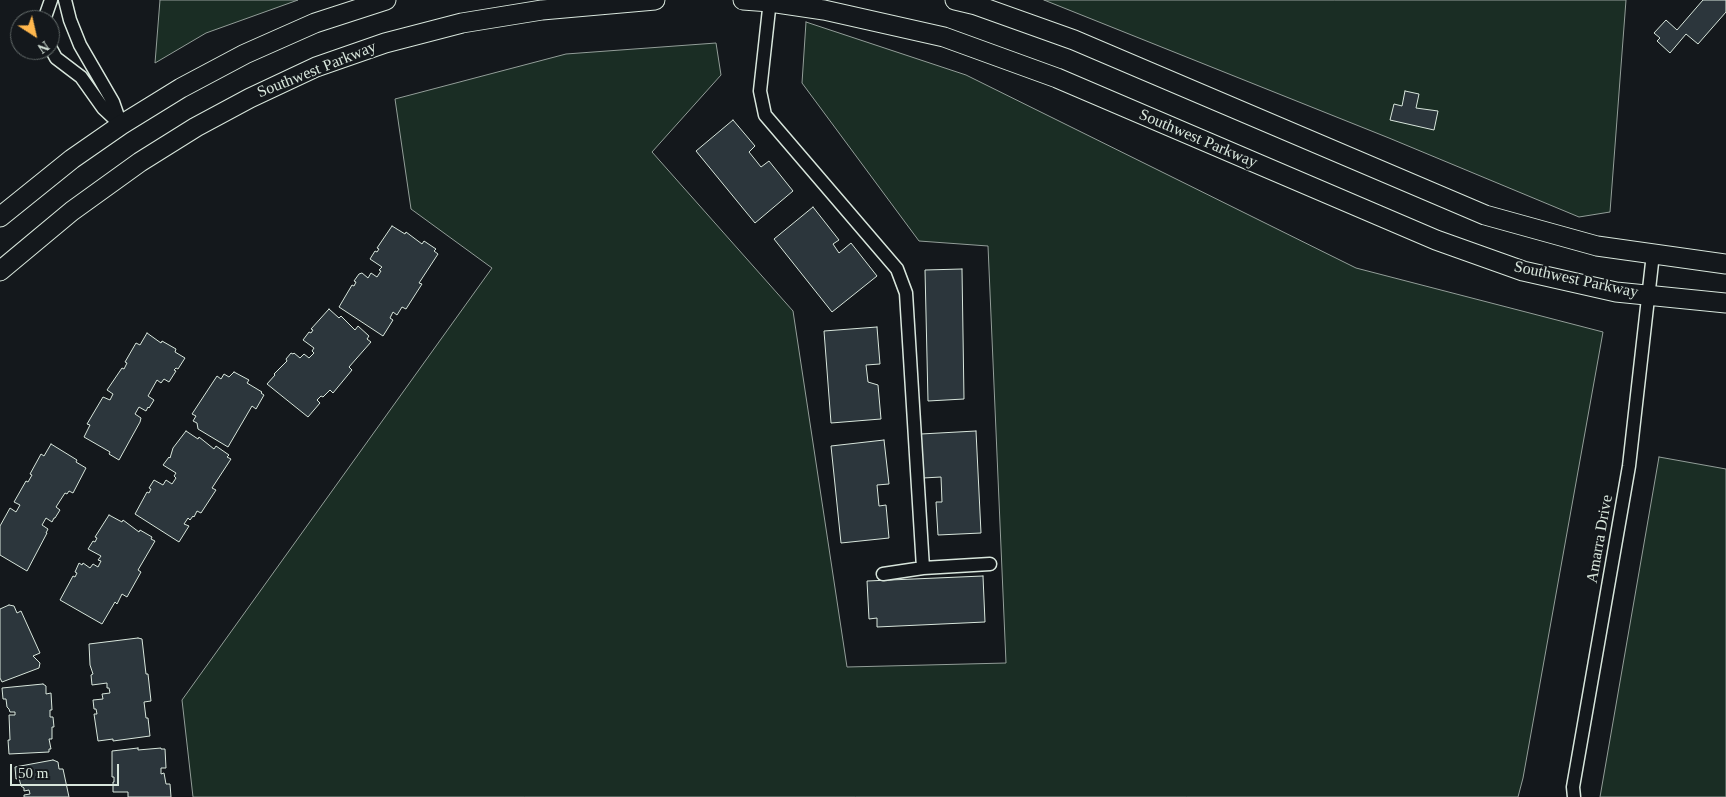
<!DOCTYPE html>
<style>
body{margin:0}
#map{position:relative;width:1726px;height:797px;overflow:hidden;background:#14181c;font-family:Georgia,serif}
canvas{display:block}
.north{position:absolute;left:10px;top:10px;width:50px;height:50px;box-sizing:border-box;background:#14181c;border:1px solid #626a69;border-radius:50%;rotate:145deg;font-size:14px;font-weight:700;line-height:20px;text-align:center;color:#d8e6dc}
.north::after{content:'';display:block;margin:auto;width:18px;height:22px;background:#ffb74d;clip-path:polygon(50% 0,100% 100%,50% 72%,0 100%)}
.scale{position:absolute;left:10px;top:764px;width:109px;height:22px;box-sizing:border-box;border:2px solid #d8e6dc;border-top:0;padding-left:6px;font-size:15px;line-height:18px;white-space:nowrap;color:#d8e6dc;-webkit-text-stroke:4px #14181c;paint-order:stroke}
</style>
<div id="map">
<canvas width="1726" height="797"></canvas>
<div class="north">N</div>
<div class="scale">50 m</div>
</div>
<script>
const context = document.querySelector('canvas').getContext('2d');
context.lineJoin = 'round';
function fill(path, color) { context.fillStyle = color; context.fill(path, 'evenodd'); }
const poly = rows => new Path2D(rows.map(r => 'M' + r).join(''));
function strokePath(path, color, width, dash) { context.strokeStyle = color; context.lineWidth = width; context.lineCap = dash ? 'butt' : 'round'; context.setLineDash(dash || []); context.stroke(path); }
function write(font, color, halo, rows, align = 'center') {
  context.font = font + ' Georgia,serif'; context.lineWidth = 4; context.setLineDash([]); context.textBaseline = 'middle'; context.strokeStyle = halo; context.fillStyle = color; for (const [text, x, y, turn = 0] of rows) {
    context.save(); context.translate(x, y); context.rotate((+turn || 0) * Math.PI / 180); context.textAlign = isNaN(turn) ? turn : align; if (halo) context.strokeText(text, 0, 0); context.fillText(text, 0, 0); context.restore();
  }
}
const green = poly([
 [160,0,298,0,206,33,155,63,160,0],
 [1044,0,1626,0,1610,212,1579,217,1389,138,1044,0],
 [806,22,966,75,1356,268,1603,332,1523,778,1518,797,193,797,182,700,492,268,411,209,395,99,566,54,716,43,721,75,652,152,793,311,847,667,1006,663,988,246,919,241,802,83,806,22],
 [1659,457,1726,469,1726,797,1600,797,1659,457]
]);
const building = poly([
 [1703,0,1726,0,1726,12,1698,44,1686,34,1670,53,1657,41,1660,38,1654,33,1666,20,1677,30,1703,0],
 [1405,91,1419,94,1416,108,1438,111,1434,130,1390,120,1394,104,1402,106,1405,91],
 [733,120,755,146,749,152,761,167,769,161,793,191,755,223,696,151,733,120],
 [813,207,839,240,833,244,839,253,851,243,877,276,832,312,774,239,813,207],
 [392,226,405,234,406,232,422,244,424,241,436,249,434,251,438,254,419,283,422,284,406,309,402,307,397,315,393,312,390,318,393,320,383,336,339,307,352,285,354,286,356,282,354,281,359,274,362,273,368,278,371,273,377,277,381,271,379,270,382,267,370,259,375,251,377,252,379,249,377,248,392,226],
 [962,269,964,399,928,401,925,270,962,269],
 [329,309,339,318,341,316,355,330,358,326,369,336,367,339,371,342,349,367,352,370,333,393,330,390,323,397,321,396,317,400,320,403,308,417,267,384,275,375,274,374,287,361,286,359,291,353,293,354,294,353,300,358,304,354,309,358,314,353,312,351,314,348,303,340,309,332,311,333,313,330,311,329,329,309],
 [877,327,880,364,866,365,868,382,878,385,881,419,831,423,824,331,877,327],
 [147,333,161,343,162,341,176,349,175,352,185,358,178,369,176,368,174,370,176,371,169,382,164,379,161,383,157,380,148,396,154,400,149,408,148,407,146,411,139,407,135,414,141,418,140,422,119,460,109,454,110,452,84,437,90,425,87,424,103,397,110,400,113,394,107,390,122,368,124,369,127,363,125,362,136,343,140,345,147,333],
 [234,372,249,380,247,383,262,392,261,393,264,395,256,409,252,406,228,447,198,429,197,423,193,421,196,416,192,414,217,376,221,379,224,374,229,377,234,372],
 [186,431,198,439,199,437,214,449,216,446,229,455,227,457,231,459,212,488,216,490,201,513,197,511,194,517,193,516,190,520,188,518,184,524,189,526,179,542,135,514,147,492,149,493,151,489,149,488,154,480,163,485,166,480,172,484,176,478,174,476,176,473,163,465,169,457,170,458,173,448,186,431],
 [976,431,981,533,938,535,936,502,942,502,941,477,923,478,921,434,976,431],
 [884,440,889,484,877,485,879,506,886,505,889,538,841,543,831,446,884,440],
 [51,444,77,460,76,462,86,468,73,493,69,491,67,494,65,493,56,507,60,510,55,518,54,518,52,522,46,518,42,525,48,529,46,533,47,533,27,571,0,555,0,526,10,508,16,512,20,505,14,502,26,481,28,482,32,475,30,474,41,454,44,456,51,444],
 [109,515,122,522,123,520,139,532,140,530,152,537,151,539,155,541,138,570,141,572,127,597,122,594,117,604,115,602,102,624,60,600,73,576,75,577,77,573,75,572,79,563,82,565,83,563,90,568,93,564,98,567,101,561,98,560,101,556,88,549,93,541,95,542,97,538,95,537,109,515],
 [983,576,985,622,877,627,877,618,869,619,867,581,983,576],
 [9,605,14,606,17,613,21,611,40,653,33,656,40,663,39,668,2,682,0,678,0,609,9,605],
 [138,638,142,639,146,674,148,674,151,701,144,702,146,718,148,718,150,736,113,741,113,739,98,741,94,714,97,714,96,709,94,709,93,700,103,699,102,694,110,693,109,688,107,688,107,683,92,685,91,675,93,674,90,665,89,644,138,638],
 [43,684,46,686,46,694,51,693,52,710,50,710,50,717,53,717,54,727,52,727,52,739,49,739,51,749,49,749,49,752,9,754,8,740,10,740,9,715,15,715,15,712,10,712,9,709,7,707,6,699,3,699,2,688,43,684],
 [138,748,138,750,161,748,161,749,165,749,166,768,161,768,161,774,164,773,166,784,170,784,171,797,128,797,128,792,113,792,113,782,114,782,114,777,112,777,112,751,138,748],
 [53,760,58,762,59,769,63,769,69,797,24,797,24,795,30,794,29,790,24,791,24,788,21,786,19,778,16,779,15,767,53,760]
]);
const street = poly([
 [65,0,70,20,80,45,113,102,121,125],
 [770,0,760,91,765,115,897,269,906,293,923,568,990,564],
 [44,20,51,0],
 [50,47,56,58,81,77,103,108,119,123],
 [883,574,923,568],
 [1574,797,1573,787,1629,466,1653,254]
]);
const secondary = poly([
 [743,0,770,2,824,10,944,37,1057,78,1436,240,1523,271,1616,292,1726,303],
 [955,0,976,5,1074,40,1485,215,1597,246,1726,264],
 [0,217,72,159,121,125,181,88,245,54,315,23,386,0],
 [0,271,72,211,140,162,196,127,250,98,316,67,385,43,462,23,542,10,655,0]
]);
const streetNames = [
 ["Southwest Parkway",317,70,-22],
 ["Southwest Parkway",1198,139,23],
 ["Southwest Parkway",1576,280,12],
 ["Amarra Drive",1600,539,-80]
];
fill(green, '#1a2d24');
strokePath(green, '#939e99', 1);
fill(building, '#2c363c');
strokePath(building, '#d8e6dc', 1);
strokePath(street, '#d8e6dc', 15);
strokePath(secondary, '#d8e6dc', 21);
strokePath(street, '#14181c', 12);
strokePath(secondary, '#14181c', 19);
write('16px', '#d8e6dc', '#14181c', streetNames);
</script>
